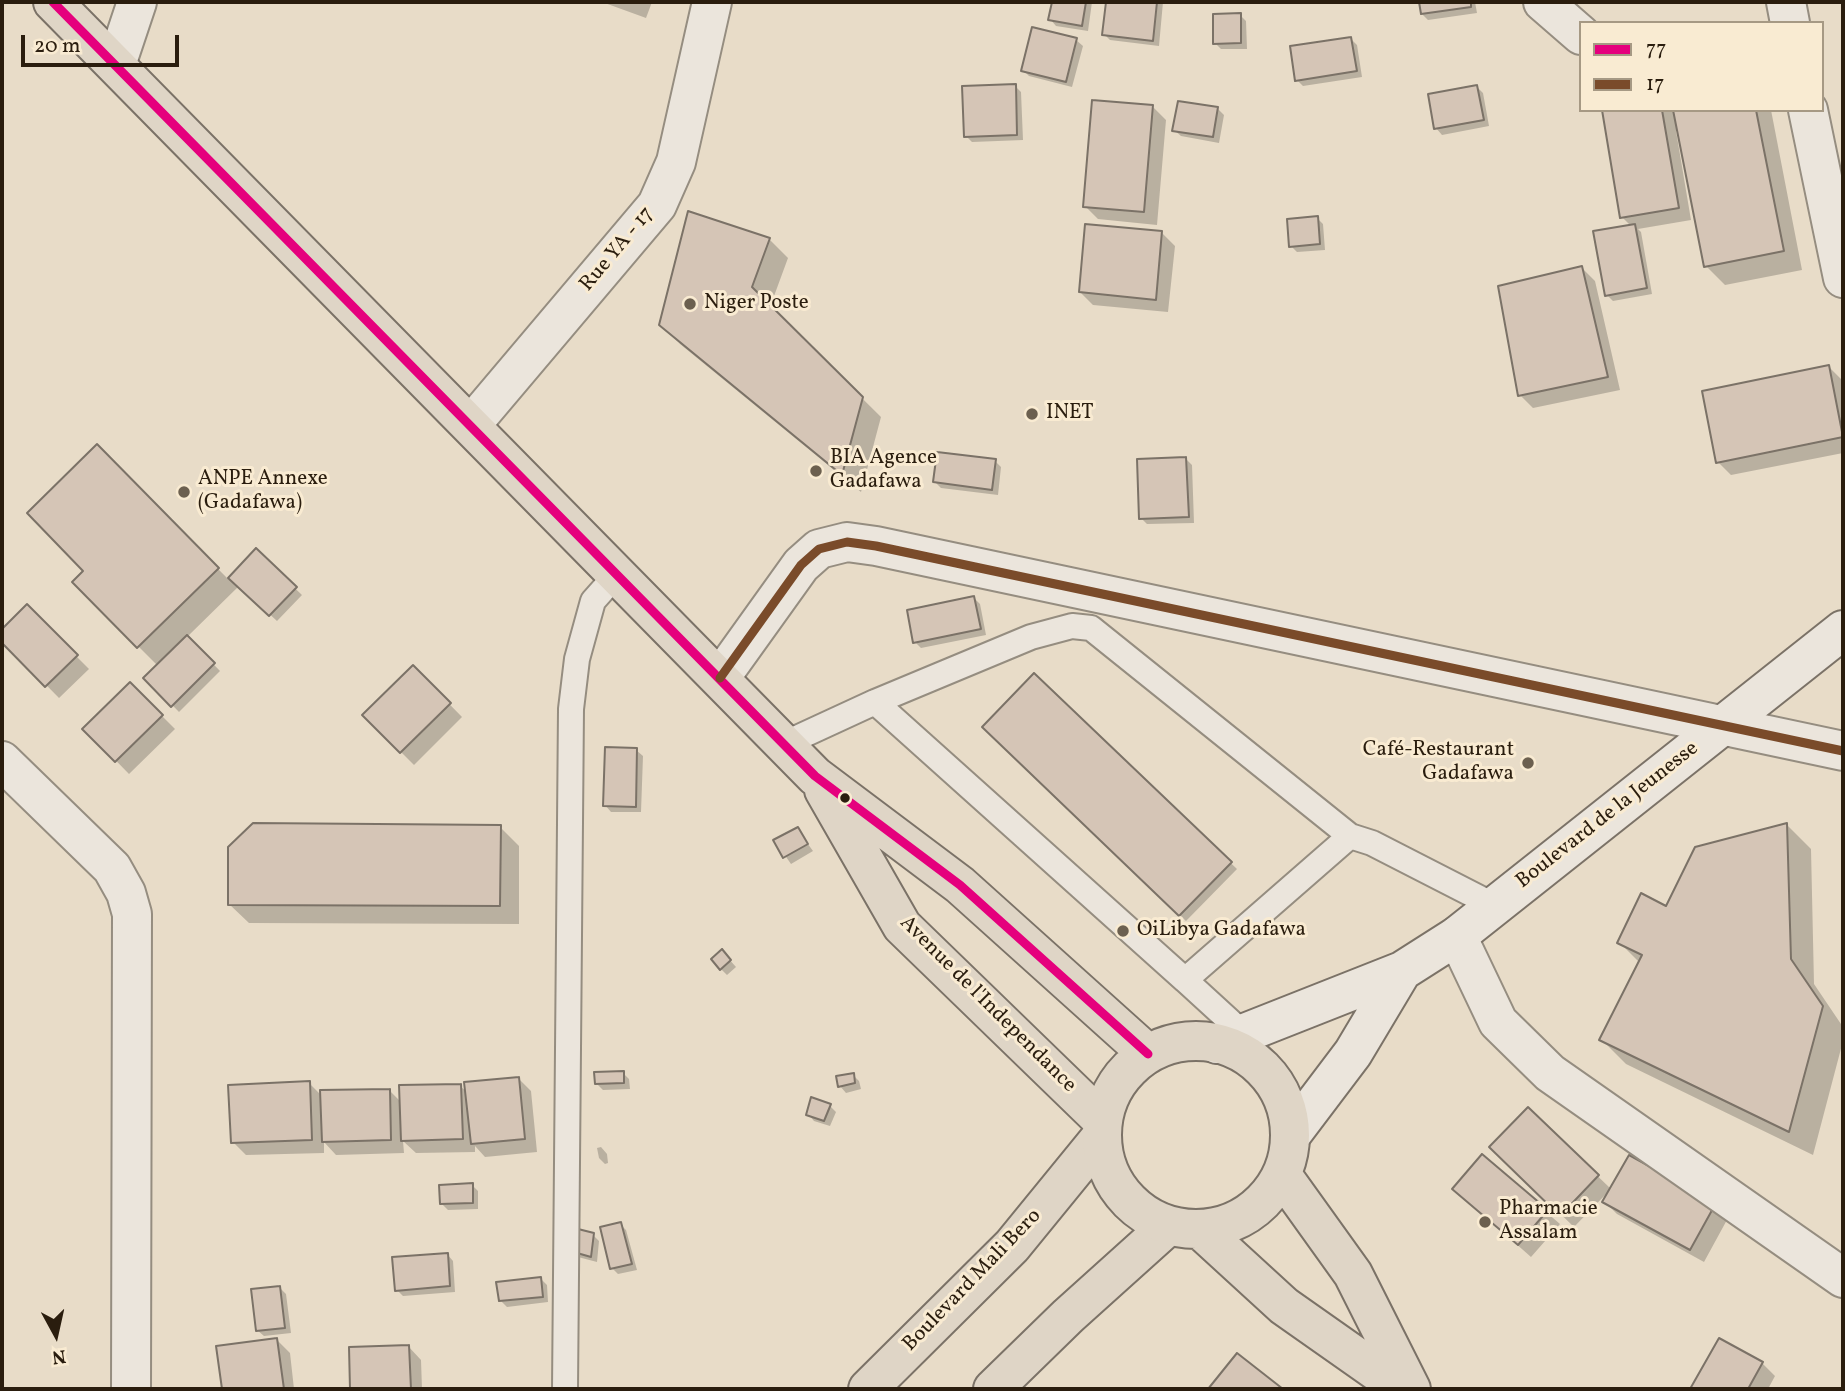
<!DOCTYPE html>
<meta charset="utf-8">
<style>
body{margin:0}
#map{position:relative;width:1845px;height:1391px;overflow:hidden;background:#e8dcc8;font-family:Vollkorn,serif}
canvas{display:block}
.frame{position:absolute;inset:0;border:4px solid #2a1d0e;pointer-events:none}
.legend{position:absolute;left:1579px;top:21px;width:245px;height:91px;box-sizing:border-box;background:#f9ebd2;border:2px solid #a69984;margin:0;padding:9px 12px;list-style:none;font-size:21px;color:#2a1d0e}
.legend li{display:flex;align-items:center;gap:14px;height:35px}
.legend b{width:35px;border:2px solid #a69984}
.north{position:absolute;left:21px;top:1300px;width:70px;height:70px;-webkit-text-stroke:5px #f9ebd2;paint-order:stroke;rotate:172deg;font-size:19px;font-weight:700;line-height:28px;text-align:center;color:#2a1d0e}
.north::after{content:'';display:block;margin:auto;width:24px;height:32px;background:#2a1d0e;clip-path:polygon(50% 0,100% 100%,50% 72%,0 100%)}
.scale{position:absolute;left:21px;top:35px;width:158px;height:32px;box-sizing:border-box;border:4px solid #2a1d0e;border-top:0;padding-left:9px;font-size:21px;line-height:24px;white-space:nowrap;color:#2a1d0e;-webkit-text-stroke:5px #f9ebd2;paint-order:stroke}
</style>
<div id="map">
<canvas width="1845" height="1391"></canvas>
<div class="frame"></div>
<ul class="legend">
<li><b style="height:9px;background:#e5007d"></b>77</li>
<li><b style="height:9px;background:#7a4b2a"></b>17</li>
</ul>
<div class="north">N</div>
<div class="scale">20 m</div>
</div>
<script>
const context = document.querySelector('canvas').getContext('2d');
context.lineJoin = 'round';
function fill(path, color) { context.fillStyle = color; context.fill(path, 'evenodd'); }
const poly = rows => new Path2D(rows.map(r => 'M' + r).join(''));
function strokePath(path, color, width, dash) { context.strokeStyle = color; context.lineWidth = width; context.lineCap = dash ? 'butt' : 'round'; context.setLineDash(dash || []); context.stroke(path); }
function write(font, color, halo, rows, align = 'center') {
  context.font = font + ' Vollkorn,serif'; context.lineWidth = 6; context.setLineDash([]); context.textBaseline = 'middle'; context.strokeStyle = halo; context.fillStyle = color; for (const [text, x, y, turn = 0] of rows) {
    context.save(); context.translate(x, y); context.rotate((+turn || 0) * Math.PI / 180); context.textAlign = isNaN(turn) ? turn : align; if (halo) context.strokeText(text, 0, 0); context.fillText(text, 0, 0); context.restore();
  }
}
const shadow = poly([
 [602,2,652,2,646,18],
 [1053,2,1092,2,1088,31,1056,26,1050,19],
 [1108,2,1163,2,1159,46,1110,40,1104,34],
 [1420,2,1475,2,1477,13,1428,20,1422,14],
 [1240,15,1246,21,1247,49,1221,49,1215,43],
 [1350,38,1357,45,1362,77,1303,86,1297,80],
 [1076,40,1083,46,1072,87,1029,76,1023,70],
 [1015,86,1021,92,1023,140,972,142,966,136],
 [1477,87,1483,93,1489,126,1442,135,1436,128],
 [1153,107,1166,120,1157,225,1098,219,1085,206],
 [1218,109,1224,115,1219,143,1181,136,1174,130],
 [1604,110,1771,110,1802,270,1725,285,1706,266,1679,130,1676,131,1691,220,1638,229,1641,232,1652,294,1613,301,1607,295,1631,226,1622,217],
 [1317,218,1323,224,1325,250,1297,252,1291,246],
 [1162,233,1175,246,1168,312,1093,305,1080,292],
 [769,239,788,258,770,307,881,417,861,492,680,344,661,324],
 [1582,268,1595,281,1620,390,1533,408,1520,395],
 [1829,367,1842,380,1843,387,1843,453,1731,475,1718,462],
 [97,447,229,580,256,551,302,595,277,621,239,586,187,637,220,671,179,712,146,678,158,666,74,582,86,571],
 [1186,459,1192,465,1194,523,1147,524,1141,518],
 [995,461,1001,467,998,495,941,488,935,482],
 [974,598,980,604,986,635,921,648,915,642],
 [27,607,89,669,59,698,2,640,2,631],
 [413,667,462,717,414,765,364,715],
 [1034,675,1237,869,1186,921,985,727],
 [130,684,175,729,129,774,85,729],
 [636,750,643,756,641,812,611,812,605,805],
 [1787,825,1811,849,1814,984,1843,1027,1843,1041,1813,1155,1626,1064,1602,1040,1640,963,1619,942],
 [500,827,519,846,519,924,249,923,229,904],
 [797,829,813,851,791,864,775,841],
 [728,958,736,967,727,975,721,969],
 [623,1073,629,1079,630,1089,603,1090,597,1084],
 [853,1075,859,1081,861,1089,846,1093,840,1086],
 [518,1078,531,1091,537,1152,485,1157,475,1146,475,1152,416,1153,403,1141,404,1153,336,1155,324,1142,324,1153,246,1155,233,1142,309,1083,322,1096,389,1090,401,1102,460,1086,467,1092],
 [830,1106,836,1112,830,1126,814,1121,808,1114],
 [1528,1109,1611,1189,1630,1157,1728,1218,1704,1262,1617,1214,1604,1201,1609,1191,1574,1227,1491,1147],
 [601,1147,607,1154,608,1163,605,1164,599,1158,597,1148],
 [1482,1157,1560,1224,1531,1257,1454,1189],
 [472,1185,478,1191,478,1209,448,1210,442,1204],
 [620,1224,626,1230,637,1270,618,1274,612,1268],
 [593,1235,599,1241,597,1262,578,1257,572,1251],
 [447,1254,453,1261,455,1292,403,1296,397,1290],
 [540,1278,547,1285,548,1302,507,1307,500,1300],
 [280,1288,286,1294,291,1333,264,1336,257,1330],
 [277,1340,290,1353,294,1389,224,1389,218,1348],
 [1720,1340,1762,1363,1775,1376,1768,1389,1692,1389],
 [408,1346,421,1360,422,1389,352,1389,350,1349]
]);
const building = poly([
 [1052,2,1086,2,1082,26,1048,20,1052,2],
 [1106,2,1157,2,1153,41,1102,35,1106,2],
 [1419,2,1471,2,1471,7,1421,14,1419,2],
 [1241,13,1241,43,1213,44,1213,14,1241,13],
 [1032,27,1077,38,1066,82,1021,71,1032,27],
 [1351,37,1357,71,1295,81,1290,46,1351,37],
 [1016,84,1017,135,964,137,962,86,1016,84],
 [1477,85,1484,120,1434,129,1428,94,1477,85],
 [1092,100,1153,105,1144,212,1083,207,1092,100],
 [1178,101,1218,107,1213,137,1172,131,1178,101],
 [1602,110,1662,110,1679,208,1620,218,1602,110],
 [1673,110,1756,110,1784,251,1704,267,1673,110],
 [688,211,770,238,752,287,863,397,842,475,659,325,688,211],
 [1318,216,1320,244,1289,247,1287,219,1318,216],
 [1085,224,1162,231,1156,300,1079,292,1085,224],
 [1635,224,1647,288,1605,296,1593,231,1635,224],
 [1582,266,1608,377,1518,396,1498,286,1582,266],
 [1829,365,1843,437,1716,463,1702,391,1829,365],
 [97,444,219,568,137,648,72,582,83,571,27,513,97,444],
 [937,452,996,459,992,490,933,482,937,452],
 [1186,457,1189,517,1139,519,1137,459,1186,457],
 [256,548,297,587,269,616,228,578,256,548],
 [974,596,981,629,913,643,907,610,974,596],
 [27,604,78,655,45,687,2,643,2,629,27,604],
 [187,635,215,663,171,707,143,678,187,635],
 [413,665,451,703,400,753,362,715,413,665],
 [1034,673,1232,862,1179,916,982,727,1034,673],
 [130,682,163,715,115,762,82,729,130,682],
 [605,747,637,748,636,807,603,806,605,747],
 [253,823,501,825,500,906,228,905,228,847,253,823],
 [1787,823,1791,959,1823,1006,1789,1132,1599,1040,1642,955,1617,943,1641,893,1666,906,1695,847,1787,823],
 [798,827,808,844,783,858,773,840,798,827],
 [722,949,731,960,720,970,711,959,722,949],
 [624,1071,624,1083,595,1084,594,1072,624,1071],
 [854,1073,855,1083,838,1087,836,1076,854,1073],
 [519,1077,525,1139,471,1144,464,1082,519,1077],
 [310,1081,312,1140,231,1143,228,1085,310,1081],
 [461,1084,463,1139,401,1141,399,1085,461,1084],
 [390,1089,391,1140,322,1142,320,1090,390,1089],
 [811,1097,831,1104,824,1121,806,1115,811,1097],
 [1528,1107,1599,1175,1560,1216,1489,1147,1528,1107],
 [1482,1154,1548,1210,1518,1245,1452,1189,1482,1154],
 [1629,1155,1716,1203,1690,1250,1602,1202,1629,1155],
 [473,1183,473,1203,440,1204,439,1185,473,1183],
 [621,1222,632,1264,610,1269,600,1227,621,1222],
 [570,1227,594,1233,591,1257,570,1251,570,1227],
 [448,1253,450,1286,395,1291,392,1257,448,1253],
 [541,1277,543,1297,499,1301,496,1282,541,1277],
 [280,1286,285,1328,256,1331,251,1289,280,1286],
 [277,1338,284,1389,222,1389,216,1346,277,1338],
 [1719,1338,1763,1362,1748,1389,1690,1389,1719,1338],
 [409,1345,411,1389,350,1389,349,1347,409,1345],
 [1237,1353,1283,1389,1208,1389,1237,1353]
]);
const lane = poly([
 [875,702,1185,980],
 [784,744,875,702,1031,637,1072,626,1091,628,1350,836],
 [1244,1034,1185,980,1350,836,1372,843,1495,906],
 [565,1389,571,709,577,659,593,601,617,574]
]);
const street = poly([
 [1543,2,1581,35],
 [1786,2,1790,23],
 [116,65,137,2],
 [1808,110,1843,278],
 [471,425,657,205,676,162,712,2],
 [720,678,801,565,819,549,847,542,876,546,1843,751],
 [2,761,112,868,126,893,132,914,131,1389],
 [1457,936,1498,1022,1550,1073,1843,1278]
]);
const secondary = poly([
 [1217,1044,1402,971,1457,936,1843,630],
 [1291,1135,1353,1053,1402,971]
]);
const primary = poly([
 [868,1389,1012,1246,1101,1137],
 [993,1389,1068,1316,1168,1226]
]);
const highway = poly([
 [53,2,815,776,960,885,1148,1054],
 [824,790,902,926,1102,1120],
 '1102 1135a94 94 0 1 1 188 0a94 94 0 1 1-188 0Z',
 [1282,1175,1353,1274,1411,1389],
 [1201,1230,1284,1306,1402,1389]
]);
const bus1 = poly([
 [53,2,815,776,960,885,1148,1054]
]);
const bus2 = poly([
 [720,678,801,565,819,549,847,542,876,546,1843,751]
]);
const markers = [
 [690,304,7,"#6c604f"],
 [1032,414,7,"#6c604f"],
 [816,471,7,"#6c604f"],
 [184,492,7,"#6c604f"],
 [1528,763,7,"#6c604f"],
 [845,798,6,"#2a1d0e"],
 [1123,931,7,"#6c604f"],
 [1485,1222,7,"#6c604f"]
];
const streetNames = [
 ["Rue YA - 17",618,250,-50],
 ["Boulevard de la Jeunesse",1608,816,-38],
 ["Avenue de l'Independance",987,1005,45],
 ["Boulevard Mali Bero",973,1281,-46]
];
const poiNames = [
 ["Niger Poste",704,304],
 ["INET",1046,414],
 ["BIA Agence",830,459],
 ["Gadafawa",830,483],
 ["ANPE Annexe",198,480],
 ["(Gadafawa)",198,504],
 ["Café-Restaurant",1514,751,"right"],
 ["Gadafawa",1514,775,"right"],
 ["OiLibya Gadafawa",1137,931],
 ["Pharmacie",1499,1210],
 ["Assalam",1499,1234]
];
fill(shadow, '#0003');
fill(building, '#d5c5b6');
strokePath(building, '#7b7267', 2);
strokePath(lane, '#958d80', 28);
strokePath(street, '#958d80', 42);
strokePath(secondary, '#7b7267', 42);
strokePath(primary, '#7b7267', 42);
strokePath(highway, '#7b7267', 42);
strokePath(lane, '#ebe5dc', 24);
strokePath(street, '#ebe5dc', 38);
strokePath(secondary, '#ebe5dc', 38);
strokePath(primary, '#dfd5c6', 38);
strokePath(highway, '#dfd5c6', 38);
strokePath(bus1, '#e5007d', 9);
strokePath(bus2, '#7a4b2a', 9);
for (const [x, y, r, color] of markers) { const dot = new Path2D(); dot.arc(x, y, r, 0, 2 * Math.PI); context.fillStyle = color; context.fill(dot); strokePath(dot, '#f9ebd2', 2.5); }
write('21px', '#2a1d0e', '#f9ebd2', streetNames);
write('21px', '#2a1d0e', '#f9ebd2', poiNames, 'left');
</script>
